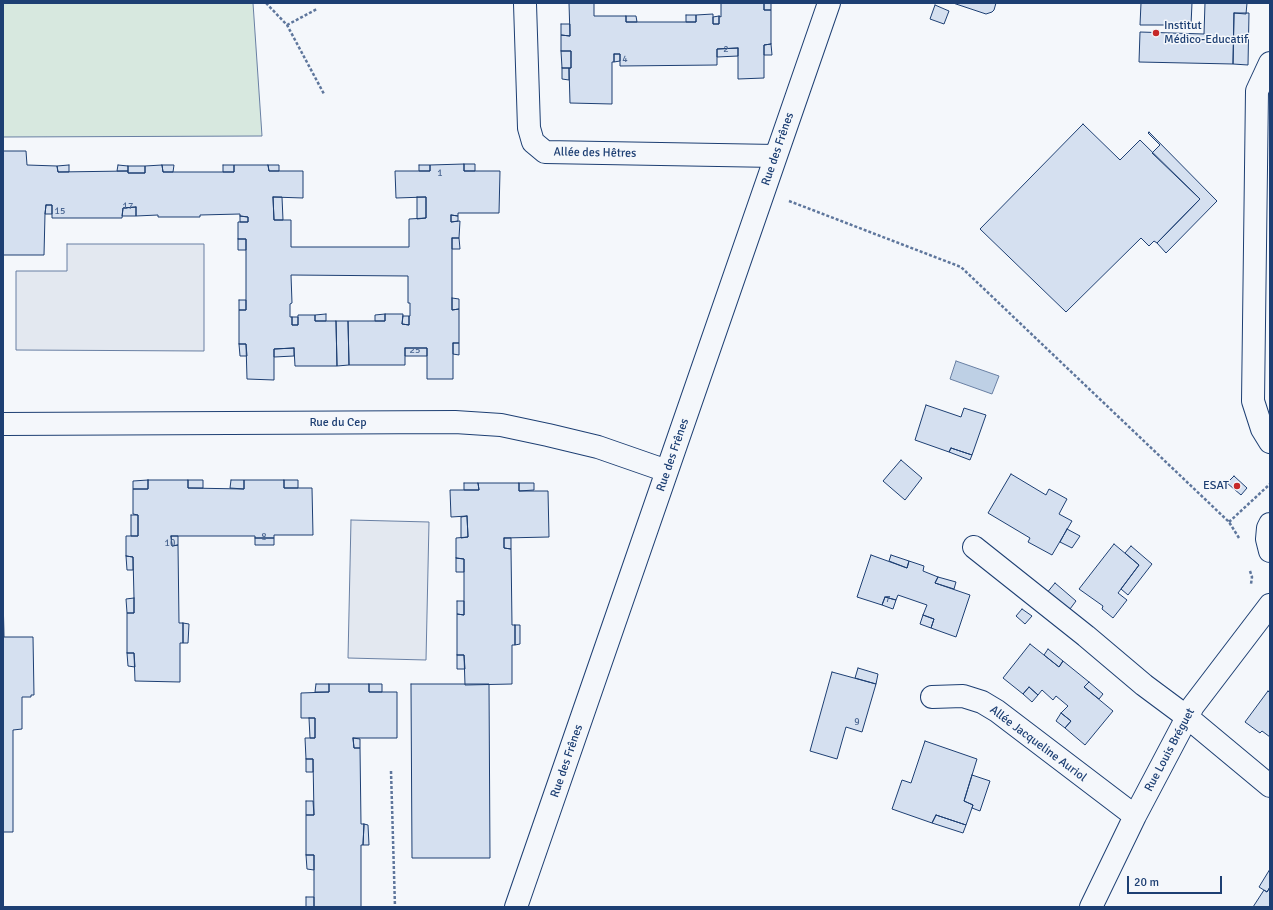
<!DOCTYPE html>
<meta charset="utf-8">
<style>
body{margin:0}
#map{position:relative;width:1273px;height:910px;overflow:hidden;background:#f4f7fb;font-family:Signika,sans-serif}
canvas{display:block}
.frame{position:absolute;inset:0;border:4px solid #1d3f73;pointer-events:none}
.scale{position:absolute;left:1127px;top:876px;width:95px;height:18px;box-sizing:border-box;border:2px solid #1d3f73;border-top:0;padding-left:5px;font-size:12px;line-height:14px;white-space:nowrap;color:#1d3f73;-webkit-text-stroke:3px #f4f7fb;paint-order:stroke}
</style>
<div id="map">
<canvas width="1273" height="910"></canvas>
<div class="frame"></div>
<div class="scale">20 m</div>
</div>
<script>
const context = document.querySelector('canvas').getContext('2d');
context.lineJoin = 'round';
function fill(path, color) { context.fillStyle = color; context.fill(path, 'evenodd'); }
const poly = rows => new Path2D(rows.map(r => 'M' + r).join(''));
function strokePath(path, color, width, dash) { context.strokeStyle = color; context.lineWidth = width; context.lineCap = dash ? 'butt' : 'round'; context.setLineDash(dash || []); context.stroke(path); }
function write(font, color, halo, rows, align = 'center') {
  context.font = font + ' Signika,sans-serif'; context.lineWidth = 3; context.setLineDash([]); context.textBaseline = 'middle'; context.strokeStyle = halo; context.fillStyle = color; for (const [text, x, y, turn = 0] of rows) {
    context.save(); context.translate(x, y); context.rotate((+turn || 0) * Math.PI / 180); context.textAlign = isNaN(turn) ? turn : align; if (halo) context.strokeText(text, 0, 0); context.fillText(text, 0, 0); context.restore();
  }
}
const green = poly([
 [3,3,253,3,262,136,3,137,3,3]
]);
const parking = poly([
 [67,244,204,244,204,351,16,350,16,271,67,271,67,244],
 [351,520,429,522,426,660,348,658,351,520]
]);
const water = poly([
 [956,361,999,376,992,394,950,379,956,361]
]);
const building = poly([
 [569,3,594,3,594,16,626,16,626,22,696,22,696,15,713,14,713,24,719,24,719,16,721,17,721,3,764,3,764,10,771,10,771,44,764,45,764,78,738,79,738,48,717,49,717,65,620,66,620,54,614,54,614,62,612,62,612,104,570,103,569,68,571,68,571,51,561,51,561,35,570,36,569,3],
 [764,3,771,3,771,10,764,10,764,3],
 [953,3,996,3,994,10,992,12,986,14,953,3],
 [1141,3,1192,3,1191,25,1140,25,1141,3],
 [1205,3,1247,3,1246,14,1234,13,1233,64,1139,62,1140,32,1204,34,1205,3],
 [935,5,949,11,944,24,930,19,935,5],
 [1234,13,1249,13,1248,65,1233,64,1234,13],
 [686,15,696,15,696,22,686,22,686,15],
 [626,16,636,16,637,22,626,22,626,16],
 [719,16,719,24,713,24,713,17,719,16],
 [561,24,570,24,570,36,561,35,561,24],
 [771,44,772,55,764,55,764,45,771,44],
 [738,48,738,56,717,57,717,49,738,48],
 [561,51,571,51,571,68,562,68,561,51],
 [614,54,620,54,620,61,614,62,614,54],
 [562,68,569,68,569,80,562,79,562,68],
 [1083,124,1120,160,1140,140,1200,199,1157,243,1154,241,1149,246,1141,238,1066,312,980,229,1083,124],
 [1149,132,1217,201,1166,253,1157,243,1200,199,1152,153,1160,145,1148,133,1149,132],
 [3,151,26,151,27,165,57,166,58,172,128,171,128,173,145,173,145,166,162,165,163,172,234,172,234,165,268,165,269,171,303,171,303,198,273,197,274,220,291,220,291,247,409,247,409,219,426,218,426,197,396,198,395,171,430,171,430,165,464,164,464,171,500,171,499,213,458,213,458,216,451,215,451,222,460,221,459,238,452,238,452,310,459,309,459,343,453,343,453,379,427,379,427,348,405,348,405,365,349,365,348,321,385,321,385,314,403,314,402,324,409,325,409,316,410,316,410,303,408,303,408,276,291,275,292,303,290,304,290,317,292,317,292,325,298,325,298,315,315,315,315,321,336,321,337,366,295,366,294,348,274,349,274,380,247,379,246,344,239,344,239,310,246,310,246,239,238,239,238,222,248,222,248,217,240,216,240,214,200,215,200,217,158,217,158,215,136,216,136,207,123,208,122,218,52,218,52,205,46,205,45,214,44,255,3,255,3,151],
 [464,164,475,164,475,171,464,171,464,164],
 [69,165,69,172,58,172,57,166,69,165],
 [118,165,128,166,128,171,117,171,118,165],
 [162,165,174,165,173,172,163,172,162,165],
 [223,165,234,165,234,172,223,172,223,165],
 [268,165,279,165,279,171,269,171,268,165],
 [419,165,430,165,430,171,419,171,419,165],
 [128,166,145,166,145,173,128,173,128,166],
 [273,197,282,197,283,220,274,220,273,197],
 [417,197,426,197,426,218,417,219,417,197],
 [46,205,52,205,52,214,45,214,46,205],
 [136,207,136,216,122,216,123,208,136,207],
 [451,215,458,216,458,221,451,222,451,215],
 [240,216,248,217,248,222,240,222,240,216],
 [452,238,459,238,460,249,452,249,452,238],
 [238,239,246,239,246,250,238,250,238,239],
 [452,298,459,299,459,309,452,310,452,298],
 [239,300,246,300,246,310,239,310,239,300],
 [326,314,326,321,315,321,315,315,326,314],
 [385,314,385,321,375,321,375,315,385,314],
 [403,316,409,316,409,325,402,324,403,316],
 [292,317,298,317,298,325,292,325,292,317],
 [336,321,348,321,349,365,337,366,336,321],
 [453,343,459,343,459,355,453,354,453,343],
 [239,344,246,344,247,356,240,356,239,344],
 [294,348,294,356,274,357,274,349,294,348],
 [405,348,427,348,427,356,405,356,405,348],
 [926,405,961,417,964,408,986,415,972,455,951,448,949,452,915,440,926,405],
 [951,448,972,455,970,460,949,452,951,448],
 [901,460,922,478,905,500,883,481,901,460],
 [1011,474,1046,495,1049,489,1067,499,1059,514,1072,521,1052,555,1028,542,1030,538,988,513,1011,474],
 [1234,476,1247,488,1241,495,1227,483,1234,476],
 [148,480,148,489,133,489,133,481,148,480],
 [148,480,188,480,188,488,244,489,244,480,284,480,284,488,312,488,313,535,274,535,274,538,255,538,255,536,171,536,172,546,178,545,179,623,183,623,183,643,180,643,180,682,135,681,134,653,127,653,127,613,134,613,134,598,133,557,126,556,126,536,138,536,138,515,133,514,133,489,148,489,148,480],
 [188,480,203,480,203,488,188,488,188,480],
 [231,480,244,480,244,489,230,488,231,480],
 [284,480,298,480,298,488,284,488,284,480],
 [464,483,478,483,479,490,464,490,464,483],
 [478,483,519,483,519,491,548,491,549,537,504,538,504,548,511,549,512,625,515,625,515,645,512,645,512,684,465,685,464,655,457,655,457,614,464,615,464,559,456,558,456,538,468,537,467,516,451,517,450,490,479,490,478,483],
 [519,483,534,483,534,490,519,491,519,483],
 [131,515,138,515,138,536,131,536,131,515],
 [467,516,468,537,461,538,461,517,467,516],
 [1067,529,1080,536,1072,548,1060,542,1067,529],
 [171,536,178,536,178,545,172,546,171,536],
 [255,538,274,538,274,545,255,545,255,538],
 [504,538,511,538,511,549,504,548,504,538],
 [1114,544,1139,565,1118,593,1127,600,1113,618,1102,609,1103,606,1079,589,1114,544],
 [1131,546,1152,564,1128,595,1121,589,1139,565,1125,553,1131,546],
 [871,555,907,568,909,561,924,566,923,571,938,577,935,583,970,595,956,637,931,628,934,619,923,615,927,605,898,595,896,600,885,597,882,605,857,597,871,555],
 [891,555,909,561,907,568,889,561,891,555],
 [126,556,133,557,133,570,127,570,126,556],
 [456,558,464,559,464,572,456,572,456,558],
 [938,577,956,582,954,589,935,583,938,577],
 [1055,583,1076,601,1067,613,1046,594,1055,583],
 [3,594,4,637,33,637,34,695,31,695,31,697,22,697,22,729,13,730,13,832,3,832,3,594],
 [885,597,896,600,893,609,882,605,885,597],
 [134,598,134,613,127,613,126,599,134,598],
 [457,601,464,601,464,615,457,614,457,601],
 [1022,609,1032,616,1025,624,1016,616,1022,609],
 [923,615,934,619,931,628,920,624,923,615],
 [183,623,189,624,188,643,183,643,183,623],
 [515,625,520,625,520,644,515,645,515,625],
 [1030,644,1059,667,1063,661,1089,682,1084,687,1113,711,1085,745,1065,728,1071,721,1061,713,1068,706,1056,696,1053,700,1042,690,1038,695,1029,687,1023,694,1003,678,1030,644],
 [1048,649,1063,661,1059,667,1044,655,1048,649],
 [127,653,134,653,135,667,128,666,127,653],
 [457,655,464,655,465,669,457,669,457,655],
 [858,668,878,674,876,684,855,678,858,668],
 [832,672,876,684,862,732,846,727,837,759,810,751,832,672],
 [1089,682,1103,694,1099,699,1084,687,1089,682],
 [316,684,329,684,329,692,315,692,316,684],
 [329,684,369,684,369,692,397,692,397,738,353,738,354,748,360,748,361,824,364,824,363,845,361,845,361,907,314,907,314,855,306,855,306,815,314,815,313,759,306,759,305,738,315,738,315,718,301,718,301,693,329,692,329,684],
 [369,684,382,684,382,692,369,692,369,684],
 [411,684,489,684,490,858,412,858,411,684],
 [1029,687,1038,695,1032,702,1023,694,1029,687],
 [1268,691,1270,693,1270,737,1262,731,1260,733,1245,722,1268,691],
 [1061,713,1071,721,1065,728,1056,721,1061,713],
 [309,718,315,718,315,738,310,738,309,718],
 [353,738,360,739,360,748,354,748,353,738],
 [925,741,977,759,964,801,973,805,966,825,936,815,932,823,892,809,902,780,911,783,925,741],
 [306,759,313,759,313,772,306,772,306,759],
 [972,775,990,781,980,811,972,808,973,805,964,801,972,775],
 [306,801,313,801,314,815,306,815,306,801],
 [936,815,966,825,963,833,932,823,936,815],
 [364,824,368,825,369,845,363,845,364,824],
 [306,855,314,855,314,870,307,869,306,855],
 [1270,869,1270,887,1267,892,1259,887,1270,869],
 [1270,887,1270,907,1253,907,1264,890,1267,892,1270,887],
 [306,897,314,897,314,907,306,907,306,897]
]);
const path = poly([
 [266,3,287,25,324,94],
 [287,25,317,9],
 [789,201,961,267,1229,522,1239,538],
 [1229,522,1270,484],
 [1250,571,1252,577,1251,584],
 [391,771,395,907]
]);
const minor = poly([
 [525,4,529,128,533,142,545,152,776,156],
 [1270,63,1257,91,1253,401,1262,429,1270,442],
 [3,424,455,422,501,425,548,435,598,447,667,471],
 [1270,524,1268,528,1267,539,1270,551],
 [974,547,1086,636,1144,685,1187,717,1270,786],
 [932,697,963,696,982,702,997,711,1135,816],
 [516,907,829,3],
 [1091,907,1135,816,1193,706,1270,605]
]);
const markers = [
 [1156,33,4,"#c62828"],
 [1237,486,4,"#c62828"]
];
const numberNames = [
 ["2",726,49],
 ["4",625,59],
 ["1",440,173],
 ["17",128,206],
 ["15",60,211],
 ["25",415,350],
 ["8",264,537],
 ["10",170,543],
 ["7",888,599],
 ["9",857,722]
];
const poiNames = [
 ["Institut",1164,26],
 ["Médico-Educatif",1164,40],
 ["ESAT",1229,486,"right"]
];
const streetNames = [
 ["Rue des Frênes",778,149,-71],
 ["Allée des Hêtres",595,153,1],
 ["Rue du Cep",338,423],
 ["Rue des Frênes",673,455,-71],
 ["Allée Jacqueline Auriol",1038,744,37],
 ["Rue Louis Bréguet",1170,750,-62],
 ["Rue des Frênes",567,761,-71]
];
fill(green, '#d7e8df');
strokePath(green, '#687fa3', 1);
fill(parking, '#e3e8f0');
strokePath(parking, '#687fa3', 1);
fill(water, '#bed0e5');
strokePath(water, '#687fa3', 1);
fill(building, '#d5e0f0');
strokePath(building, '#1d3f73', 1);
strokePath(minor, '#1d3f73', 24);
strokePath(path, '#5e769c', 2.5, [3, 2]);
strokePath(minor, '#f4f7fb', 22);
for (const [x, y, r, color] of markers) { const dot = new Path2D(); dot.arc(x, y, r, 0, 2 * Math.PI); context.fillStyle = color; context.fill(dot); strokePath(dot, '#f4f7fb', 1.5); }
write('10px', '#4b6792', null, numberNames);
write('12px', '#1d3f73', '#f4f7fb', poiNames, 'left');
write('12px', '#1d3f73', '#f4f7fb', streetNames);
</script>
